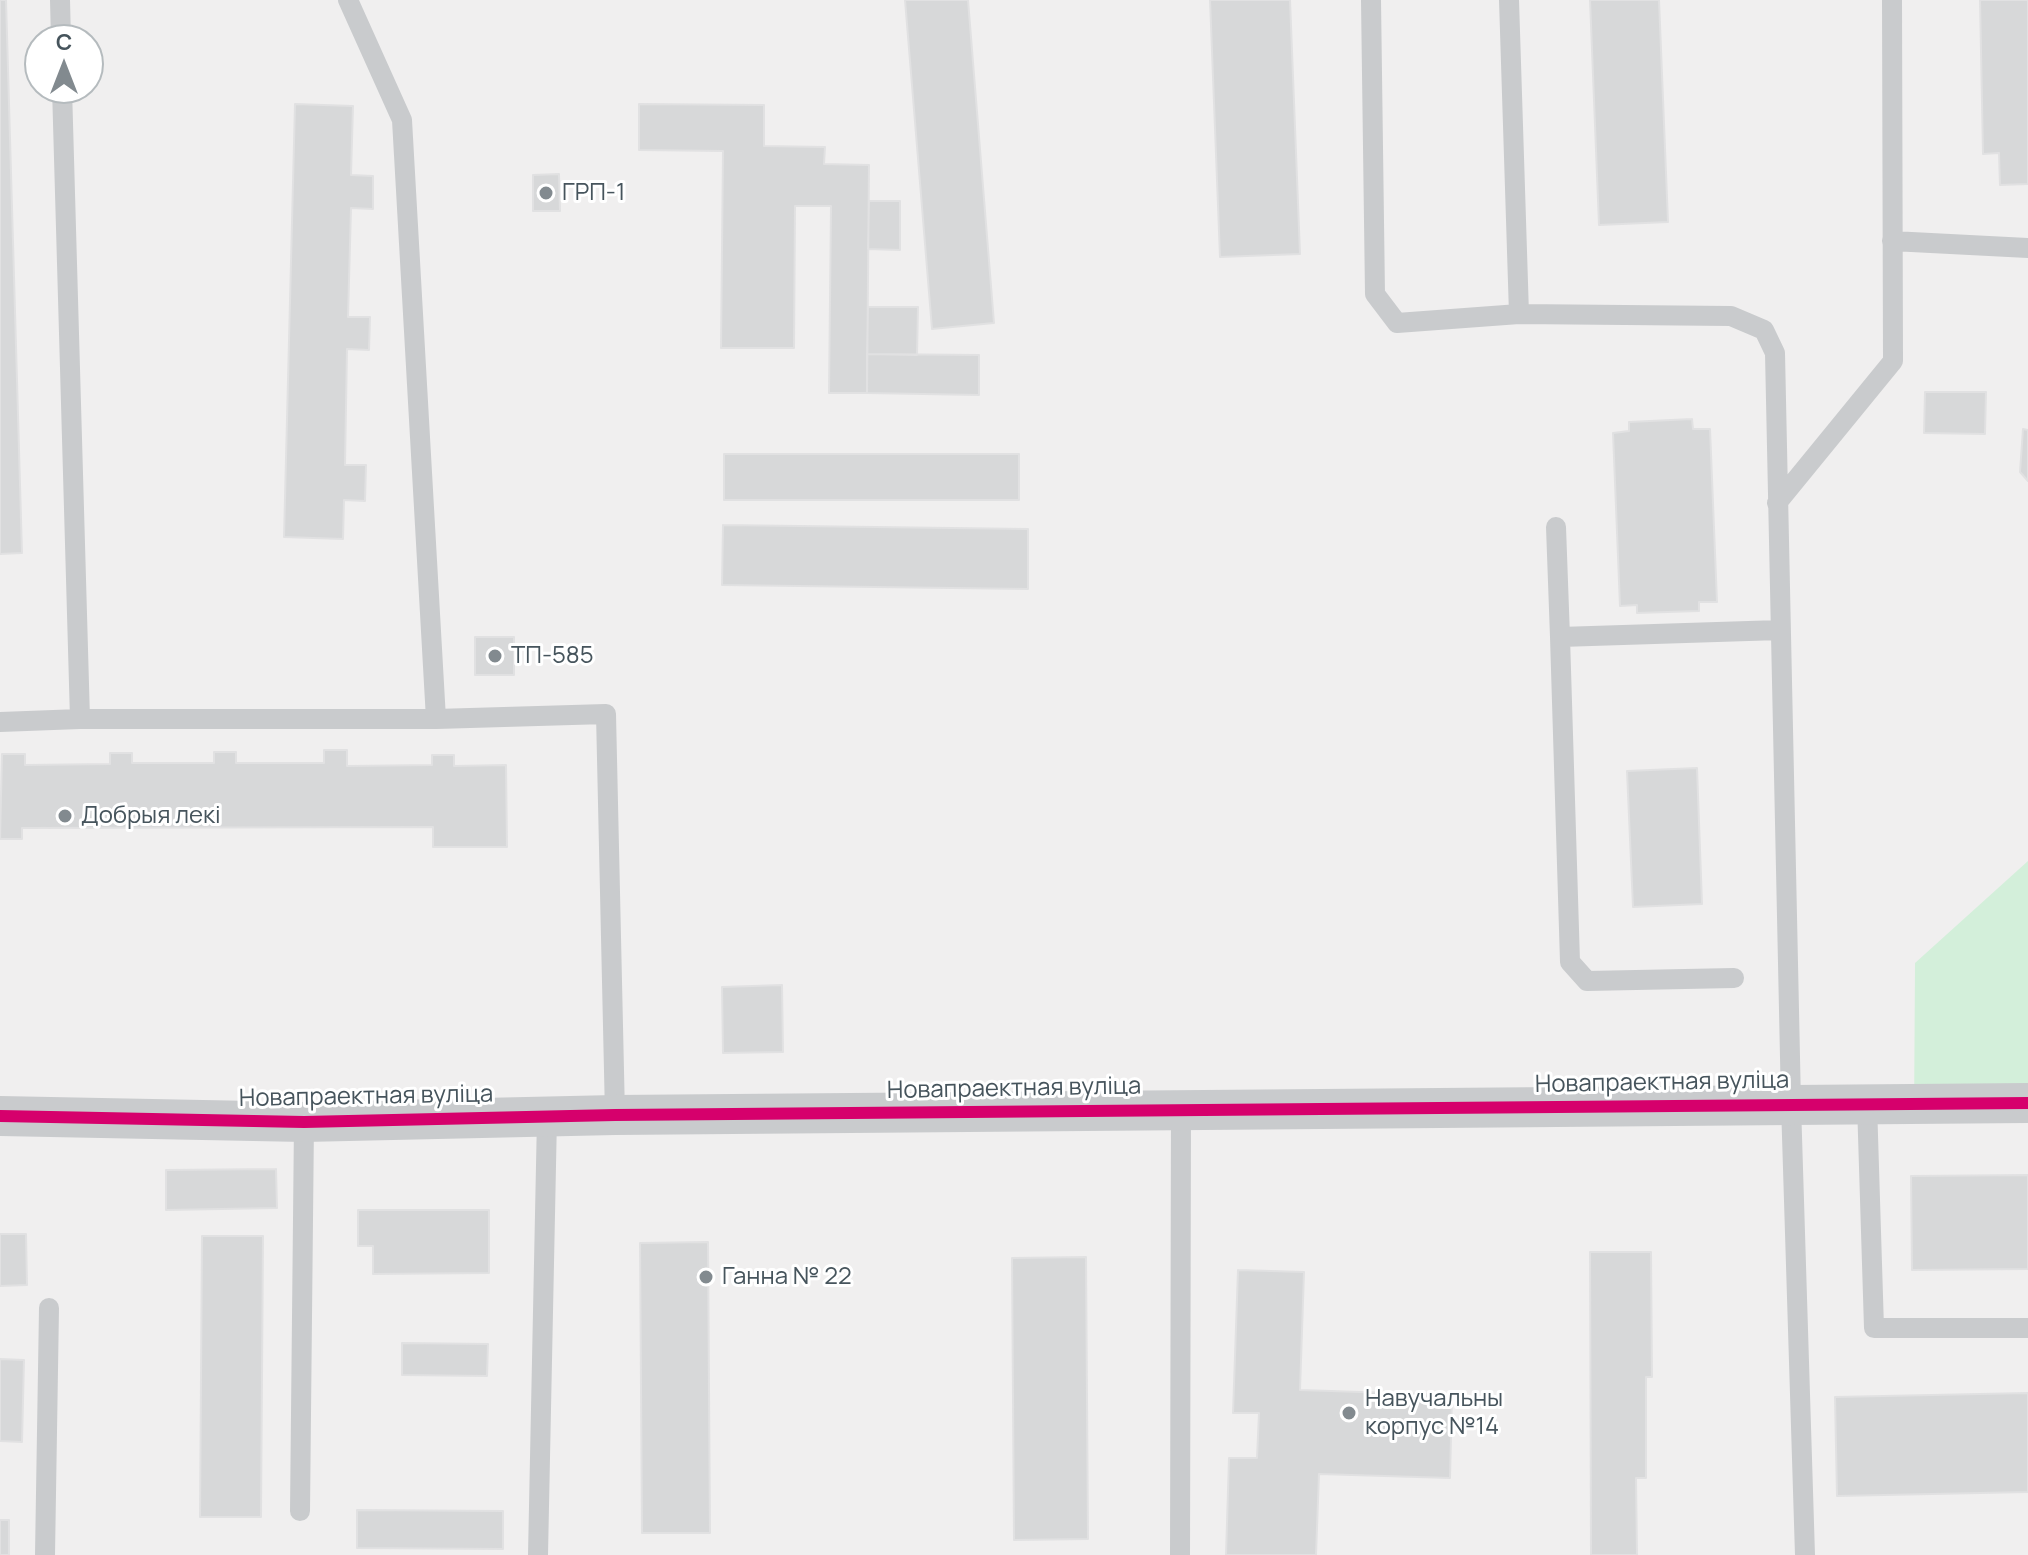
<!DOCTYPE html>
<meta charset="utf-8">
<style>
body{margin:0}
#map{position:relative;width:2028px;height:1555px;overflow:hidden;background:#f0efef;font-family:Manrope,sans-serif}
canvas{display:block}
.north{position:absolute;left:24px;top:24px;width:80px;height:80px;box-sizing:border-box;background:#fff;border:2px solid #b5bbbe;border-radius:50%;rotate:0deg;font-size:22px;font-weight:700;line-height:32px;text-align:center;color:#46545c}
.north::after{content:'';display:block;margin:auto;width:28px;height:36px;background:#828a8f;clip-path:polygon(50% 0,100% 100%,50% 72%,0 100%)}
</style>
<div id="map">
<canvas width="2028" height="1555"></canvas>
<div class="north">С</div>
</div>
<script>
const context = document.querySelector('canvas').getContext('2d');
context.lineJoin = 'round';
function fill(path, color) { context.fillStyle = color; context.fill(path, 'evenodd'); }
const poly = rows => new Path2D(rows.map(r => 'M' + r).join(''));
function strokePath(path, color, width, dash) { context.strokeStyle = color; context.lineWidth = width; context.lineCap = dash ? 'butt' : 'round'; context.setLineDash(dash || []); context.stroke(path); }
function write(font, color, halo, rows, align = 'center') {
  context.font = font + ' Manrope,sans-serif'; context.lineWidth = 6; context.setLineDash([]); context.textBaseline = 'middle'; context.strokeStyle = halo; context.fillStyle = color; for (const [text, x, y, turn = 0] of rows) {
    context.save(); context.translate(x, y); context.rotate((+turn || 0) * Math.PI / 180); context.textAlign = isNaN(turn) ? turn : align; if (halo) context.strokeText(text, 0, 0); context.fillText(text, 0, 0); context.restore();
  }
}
const green = poly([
 [2028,861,2028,1113,1914,1121,1915,963]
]);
const building = poly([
 [0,0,6,0,22,553,0,554,0,0],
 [905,0,968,0,994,323,932,329,905,0],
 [1210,0,1290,0,1300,254,1220,257,1210,0],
 [1590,0,1659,0,1668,222,1599,225,1590,0],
 [1980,0,2028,0,2028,184,2000,185,1999,153,1983,154,1980,0],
 [295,104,353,106,351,175,373,176,373,209,351,208,348,317,370,317,369,350,347,349,345,465,366,465,365,501,344,500,343,539,284,537,295,104],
 [639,104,764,105,764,146,825,147,824,164,869,165,867,393,829,393,831,206,795,206,794,348,721,348,723,151,639,150,639,104],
 [559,174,560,211,533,211,533,175,559,174],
 [869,201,900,201,900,250,868,249,869,201],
 [868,307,918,307,917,355,867,354,868,307],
 [867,354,979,355,979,395,867,393,867,354],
 [1925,392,1986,392,1985,434,1924,433,1925,392],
 [1692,419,1693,429,1710,429,1717,602,1699,602,1699,611,1637,613,1637,605,1620,606,1613,433,1629,431,1629,422,1692,419],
 [2023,429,2028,430,2028,481,2020,472,2023,429],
 [724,454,1019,454,1019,500,724,500,724,454],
 [723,525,1028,529,1028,589,722,585,723,525],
 [475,637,514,637,514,675,475,675,475,637],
 [324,750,347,750,347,766,432,765,432,755,454,755,454,766,506,765,507,847,433,847,433,827,22,828,22,839,0,839,2,754,25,754,25,765,110,764,110,753,132,753,132,763,214,763,214,752,236,752,236,763,324,763,324,750],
 [1697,768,1702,904,1633,907,1627,771,1697,768],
 [782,985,783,1052,723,1053,722,987,782,985],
 [276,1169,277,1208,166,1210,166,1170,276,1169],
 [2028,1175,2028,1269,1912,1270,1911,1176,2028,1175],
 [358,1210,489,1210,489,1273,373,1274,373,1246,358,1246,358,1210],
 [0,1234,26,1234,27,1285,0,1286,0,1234],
 [202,1236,263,1236,261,1517,200,1517,202,1236],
 [708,1242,710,1533,642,1533,640,1243,708,1242],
 [1590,1252,1651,1252,1652,1377,1646,1377,1646,1478,1636,1478,1637,1555,1591,1555,1590,1252],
 [1086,1257,1088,1539,1014,1540,1012,1258,1086,1257],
 [1238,1270,1304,1272,1300,1390,1452,1395,1450,1478,1319,1474,1316,1555,1226,1555,1229,1458,1257,1458,1259,1413,1233,1413,1238,1270],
 [402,1343,488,1344,487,1376,402,1375,402,1343],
 [0,1359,24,1360,22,1442,0,1441,0,1359],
 [2028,1393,2028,1492,1837,1496,1835,1397,2028,1393],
 [357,1510,503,1511,503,1549,357,1548,357,1510],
 [0,1520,9,1520,9,1555,0,1555,0,1520]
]);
const lane = poly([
 [60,0,61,40],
 [348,0,402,120,436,719],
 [1371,0,1375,294,1397,323,1519,314],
 [1509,0,1519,314,1731,316,1764,330,1775,353,1791,1104,1805,1555],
 [62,88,80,719,436,719,606,714,615,1115],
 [1892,241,2028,248],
 [1777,503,1893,361,1892,0],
 [1556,527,1560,637,1780,630],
 [1560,637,1570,962,1587,981,1734,978],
 [0,722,80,719],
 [1867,1103,1874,1328,2028,1328],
 [300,1511,304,1122],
 [45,1555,49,1308],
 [538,1555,547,1117],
 [1180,1555,1181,1110]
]);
const street = poly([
 [0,1116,304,1122,615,1115,2028,1103]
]);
const cycleway = poly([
 [0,1116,304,1122,615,1115,2028,1103]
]);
const markers = [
 [546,193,8,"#828a8f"],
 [495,656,8,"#828a8f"],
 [65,816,8,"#828a8f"],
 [706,1277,8,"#828a8f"],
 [1349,1413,8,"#828a8f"]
];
const poiNames = [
 ["ГРП-1",562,193],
 ["ТП-585",511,656],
 ["Добрыя лекі",81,816],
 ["Ганна № 22",722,1277],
 ["Навучальны",1365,1399],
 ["корпус №14",1365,1427]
];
const streetNames = [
 ["Новапраектная вуліца",1662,1083,-1],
 ["Новапраектная вуліца",1014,1089,-1],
 ["Новапраектная вуліца",366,1097,-1]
];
fill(green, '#d3efda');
fill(building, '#d7d8d9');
strokePath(building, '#e1e1e2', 2);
strokePath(lane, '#c9cbcd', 20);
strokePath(street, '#c9cbcd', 40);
strokePath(cycleway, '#d6006c', 12);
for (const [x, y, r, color] of markers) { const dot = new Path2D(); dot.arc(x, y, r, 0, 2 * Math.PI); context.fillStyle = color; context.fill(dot); strokePath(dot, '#fff', 3); }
write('24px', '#46545c', '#fff', poiNames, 'left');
write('24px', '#46545c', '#fff', streetNames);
</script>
